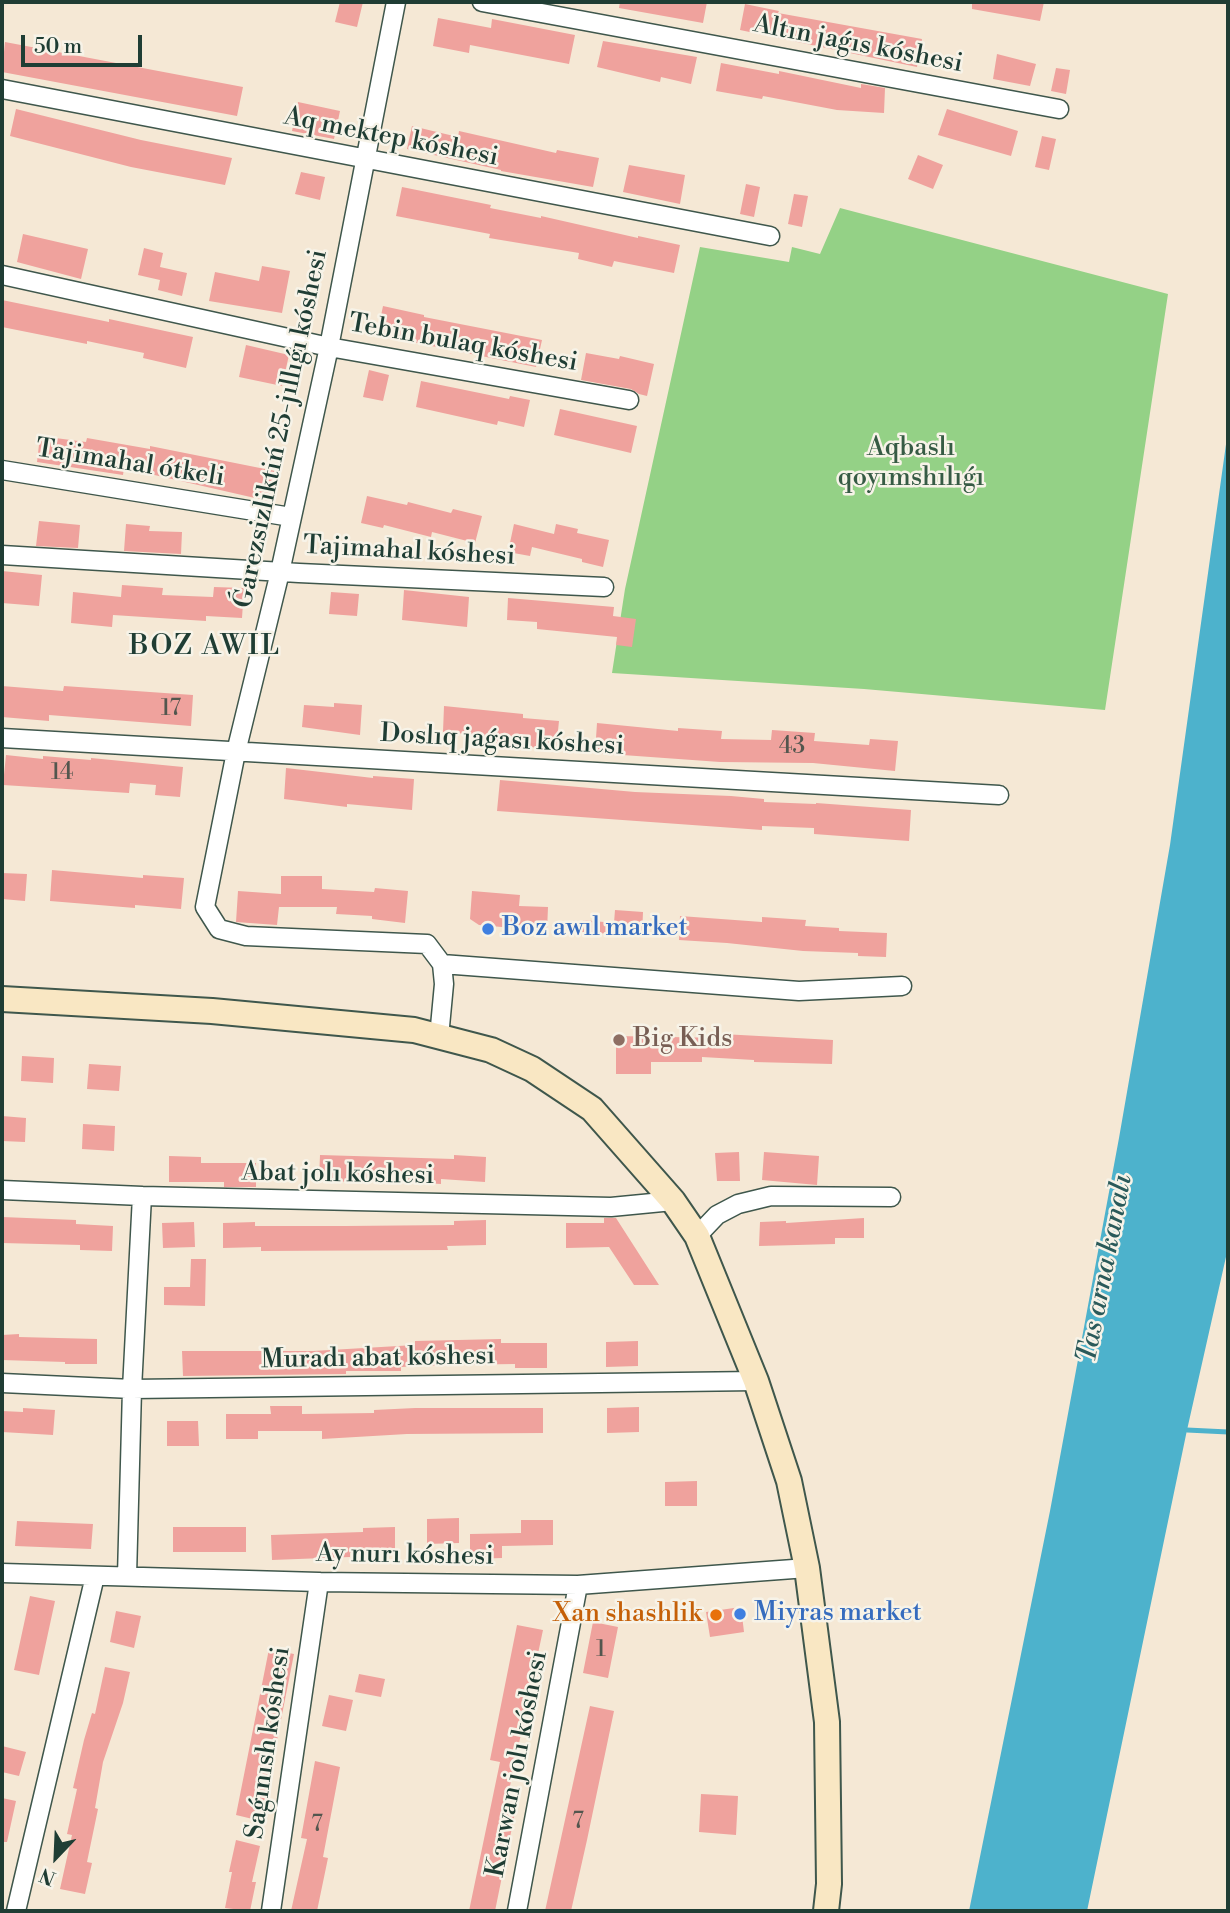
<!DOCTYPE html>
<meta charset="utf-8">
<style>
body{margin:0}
#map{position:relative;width:1230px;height:1913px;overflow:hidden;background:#f5e8d5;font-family:"Libre Bodoni",serif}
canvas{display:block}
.frame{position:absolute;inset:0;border:4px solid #1f3d34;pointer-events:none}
.north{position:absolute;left:21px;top:1822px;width:70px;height:70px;-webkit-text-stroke:5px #f7f3e8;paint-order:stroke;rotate:203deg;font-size:19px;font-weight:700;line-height:28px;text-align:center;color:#1f3d34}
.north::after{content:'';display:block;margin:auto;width:24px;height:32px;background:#1f3d34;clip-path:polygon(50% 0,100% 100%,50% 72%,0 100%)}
.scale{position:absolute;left:21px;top:35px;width:121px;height:32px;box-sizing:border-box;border:4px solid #1f3d34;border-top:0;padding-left:9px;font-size:21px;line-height:24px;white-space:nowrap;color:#1f3d34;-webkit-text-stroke:5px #f7f3e8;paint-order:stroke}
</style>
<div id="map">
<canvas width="1230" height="1913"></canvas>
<div class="frame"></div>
<div class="north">N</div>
<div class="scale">50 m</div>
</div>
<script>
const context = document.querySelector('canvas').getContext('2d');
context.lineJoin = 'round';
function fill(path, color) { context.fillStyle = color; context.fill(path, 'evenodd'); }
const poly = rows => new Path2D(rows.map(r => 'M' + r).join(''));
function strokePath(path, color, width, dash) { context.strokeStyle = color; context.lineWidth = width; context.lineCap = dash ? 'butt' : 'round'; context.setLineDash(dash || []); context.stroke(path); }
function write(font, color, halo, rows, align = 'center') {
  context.font = font + ' "Libre Bodoni",serif'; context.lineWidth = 5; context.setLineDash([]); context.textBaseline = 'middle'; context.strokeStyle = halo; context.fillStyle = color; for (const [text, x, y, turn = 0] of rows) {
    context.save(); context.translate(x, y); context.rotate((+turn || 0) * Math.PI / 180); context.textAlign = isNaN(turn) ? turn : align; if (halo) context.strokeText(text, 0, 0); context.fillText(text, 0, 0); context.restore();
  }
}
const green = poly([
 [840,208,1168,294,1105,710,864,689,612,673,625,589,700,247,789,262,792,247,820,254]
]);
const water = poly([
 [1228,430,1228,1248,1187,1430,1087,1911,969,1911,1050,1511,1119,1138,1170,845]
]);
const stream = poly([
 [1187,1430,1228,1432]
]);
const building = poly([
 [340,2,363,2,357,27,335,22],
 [620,2,707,2,703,23,619,8],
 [972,2,1044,2,1040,21,972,9],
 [745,4,779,11,778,13,922,39,917,67,740,30],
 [438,18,491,28,492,19,575,35,569,64,470,45,469,53,433,46],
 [603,41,697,57,691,84,661,77,660,82,597,67],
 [5,42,243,87,237,116,2,72],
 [997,54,1036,64,1030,86,993,79],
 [721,63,779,74,779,71,861,88,861,84,885,88,884,113,837,110,763,96,762,99,716,91],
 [1056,68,1070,70,1066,94,1051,91],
 [298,102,340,111,334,139,292,131],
 [16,109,141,140,232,158,225,185,131,167,10,136],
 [947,109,1018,131,1011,156,938,135],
 [412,126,458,137,459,131,556,153,557,150,599,158,593,187,501,171,501,170,407,149],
 [1042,136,1056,139,1049,170,1035,167],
 [918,155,943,165,933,189,908,179],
 [629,165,685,175,680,204,623,192],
 [301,172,325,177,320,200,295,194],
 [746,184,760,187,754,217,740,214],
 [402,187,491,205,490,208,541,218,541,216,638,238,638,236,680,245,674,273,614,261,612,267,578,259,579,253,489,238,490,234,396,216],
 [794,194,808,196,802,227,788,224],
 [23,234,88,249,81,279,17,262],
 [144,248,163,253,160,267,187,273,182,296,158,290,160,280,138,275],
 [262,266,290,271,282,313,209,301,215,272,259,281],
 [2,300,109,322,109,319,193,337,186,368,143,358,144,353,87,341,87,344,2,327],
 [383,306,424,315,424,317,542,340,536,367,377,335],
 [246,345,289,355,282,386,239,377],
 [586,353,619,359,620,356,654,364,647,396,639,394,631,389,581,380],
 [369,370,389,375,383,401,363,397],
 [421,381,509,399,510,396,530,400,524,427,498,421,497,425,416,407],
 [560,409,637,426,631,453,554,435],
 [40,436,86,442,87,438,150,449,150,446,275,471,268,501,124,468,123,475,37,462],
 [367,496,407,505,408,502,451,513,453,509,482,516,475,543,432,532,431,537,384,525,383,528,361,523],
 [39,521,80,525,78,548,36,546],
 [126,524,150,526,149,531,182,532,181,554,124,551],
 [514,524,554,534,556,524,578,529,577,533,609,540,603,567,582,562,582,559,532,547,530,556,508,552],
 [2,571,42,575,39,606,2,603],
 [122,585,163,588,162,595,213,597,214,587,244,588,242,618,206,616,206,621,113,615,112,627,71,623,73,592,121,597],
 [404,590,469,597,467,627,402,620],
 [331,592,359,594,357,616,329,614],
 [508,598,614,607,613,616,636,619,632,647,616,645,617,637,537,629,537,622,507,620],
 [2,686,63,691,64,686,193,695,191,726,49,715,49,721,2,717],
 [334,703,362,705,360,735,302,727,304,705,334,707],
 [444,706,523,714,523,718,559,721,556,750,479,741,480,735,443,732],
 [597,723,678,731,678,728,722,731,721,739,771,740,772,730,815,733,814,741,869,745,870,739,898,741,895,771,813,763,720,762,595,753],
 [6,755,43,759,43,756,91,760,91,758,183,767,180,797,155,795,156,785,130,783,129,793,3,785],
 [286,768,373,778,373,776,414,779,412,810,347,804,347,807,284,799],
 [500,780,635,792,731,796,764,799,764,802,816,804,816,803,911,810,909,841,814,834,814,828,762,826,762,830,497,811],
 [52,870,143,878,143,875,184,878,181,909,135,905,135,908,50,901],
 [2,873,27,874,25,901,2,899],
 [281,876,322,876,322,889,374,892,375,888,408,891,405,923,372,919,372,916,336,914,337,907,279,907,277,925,236,922,238,891,281,894],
 [472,891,520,895,519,906,548,907,547,931,479,925,470,919],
 [615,910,643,912,642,936,582,932,583,920,614,923],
 [680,916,762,922,762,917,806,920,805,926,839,928,839,931,887,933,886,957,858,956,858,953,803,951,727,943,679,940],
 [722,1034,833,1040,832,1064,754,1062,754,1060,702,1057,702,1062,651,1062,651,1074,616,1074,616,1036,722,1038],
 [22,1056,54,1058,53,1083,21,1081],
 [89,1064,121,1066,119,1091,87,1089],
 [2,1116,26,1118,25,1142,2,1141],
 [83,1124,115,1126,114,1151,82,1149],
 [739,1152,740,1181,717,1181,715,1153],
 [764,1152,819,1156,817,1185,762,1180],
 [320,1155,454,1159,454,1155,486,1157,485,1182,441,1179,441,1184,351,1179,350,1182,319,1180],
 [169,1156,201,1157,201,1163,256,1163,256,1187,224,1187,224,1182,169,1182],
 [2,1217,76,1220,76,1224,113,1226,112,1251,80,1250,80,1245,2,1243],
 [604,1218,616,1218,659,1285,634,1285,609,1247,566,1248,566,1223,604,1223],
 [864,1218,864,1238,835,1238,835,1244,759,1246,760,1222,786,1221,786,1223],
 [486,1220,486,1245,447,1246,448,1250,261,1251,261,1247,223,1248,223,1223,255,1222,255,1226,346,1226,454,1225,454,1221],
 [194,1222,195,1247,163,1248,162,1223],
 [191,1259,206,1259,205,1306,164,1305,164,1287,190,1287],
 [19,1334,19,1337,97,1339,97,1364,65,1364,65,1362,2,1360,2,1335],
 [501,1339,501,1343,547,1343,547,1368,515,1368,515,1364,447,1365,401,1367,401,1371,346,1371,346,1374,183,1376,182,1351,313,1351,415,1345,415,1341],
 [638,1341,638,1366,606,1367,606,1342],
 [270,1406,302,1406,302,1414,374,1413,374,1410,415,1408,543,1408,543,1433,407,1434,322,1439,322,1431,258,1431,258,1439,226,1439,226,1414,271,1414],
 [639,1407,639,1432,607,1433,607,1408],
 [23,1408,55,1410,53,1435,2,1432,2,1411,23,1412],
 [167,1421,198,1421,199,1446,167,1446],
 [697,1481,697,1506,665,1506,665,1482],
 [459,1518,459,1543,427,1544,427,1519],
 [521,1520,553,1520,553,1545,502,1546,502,1558,470,1559,470,1534,521,1533],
 [17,1521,93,1524,91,1549,15,1546],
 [173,1527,246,1527,246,1552,173,1552],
 [395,1527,395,1552,350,1553,350,1557,272,1560,271,1535,363,1532,363,1528],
 [30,1596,55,1601,39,1675,14,1670],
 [741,1607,744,1632,710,1637,706,1612],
 [116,1611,141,1616,134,1648,110,1642],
 [593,1622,618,1627,608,1678,583,1673],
 [517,1625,543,1630,510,1786,520,1788,495,1911,469,1911,500,1762,490,1760],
 [269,1649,294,1654,261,1821,236,1815],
 [105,1667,130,1672,123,1703,103,1762,95,1808,98,1809,87,1862,92,1863,85,1894,60,1889,72,1835,67,1834,77,1789,73,1788,84,1740,92,1713,95,1714],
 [359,1674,385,1679,381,1697,355,1692],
 [329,1695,353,1700,346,1731,322,1726],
 [590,1706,614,1711,587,1840,571,1911,545,1911],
 [2,1746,26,1752,19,1776,2,1772],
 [315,1761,340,1767,323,1857,328,1858,317,1911,291,1911,307,1839,301,1838],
 [701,1794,738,1796,736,1835,699,1832],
 [2,1798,16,1801,7,1842,2,1842],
 [236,1840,260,1846,252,1882,256,1882,250,1911,225,1908,232,1872,229,1872]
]);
const street = poly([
 [396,2,329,347,280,572,236,752,205,907,219,929,246,936,427,944,442,964,444,984,439,1037],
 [482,2,1059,109],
 [2,89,770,236],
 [2,275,329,347,629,400],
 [2,470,291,517],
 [2,555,299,573,604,587],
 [2,738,999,795],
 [442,964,799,991,902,986],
 [2,1190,142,1196,611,1207,673,1201],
 [697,1236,717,1215,738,1204,771,1196,891,1197],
 [2,1383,132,1389,756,1381],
 [2,1573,319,1582,578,1585,807,1568],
 [127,1576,132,1389,142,1196],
 [16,1911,95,1576],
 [271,1911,319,1582],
 [517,1911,578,1585]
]);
const secondary = poly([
 [2,999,212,1011,414,1030,491,1050,532,1069,592,1109,673,1201,697,1236,756,1381,789,1481,807,1568,827,1722,829,1884,826,1911]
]);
const markers = [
 [488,929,7,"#3f7fe0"],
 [619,1040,7,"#8d6e63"],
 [740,1614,7,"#3f7fe0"],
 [716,1615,7,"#e8710a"]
];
const numberNames = [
 ["17",171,709],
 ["43",792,747],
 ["14",62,773],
 ["1",601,1650],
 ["7",578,1822],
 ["7",317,1825]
];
const streetNames = [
 ["Altın jaǵıs kóshesi",858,45,11],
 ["Aq mektep kóshesi",391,138,11],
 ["Tebin bulaq kóshesi",463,344,10],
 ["Ǵarezsizliktiń 25-jıllıǵı kóshesi",282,429,-78],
 ["Tajimahal ótkeli",130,464,9],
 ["Tajimahal kóshesi",409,552,3],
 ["Doslıq jaǵası kóshesi",502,741,3],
 ["Abat jolı kóshesi",338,1175,1],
 ["Muradı abat kóshesi",378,1359,-1],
 ["Ay nurı kóshesi",405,1556,1],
 ["Saǵınısh kóshesi",269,1743,-82],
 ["Karwan jolı kóshesi",518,1764,-79]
];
const parkNames = [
 ["Aqbaslı",911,449],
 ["qoyımshılıǵı",911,479]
];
const shopNames = [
 ["Boz awıl market",502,929],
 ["Miyras market",754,1614]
];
const educationNames = [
 ["Big Kids",633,1040]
];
const foodNames = [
 ["Xan shashlik",702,1615]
];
const neighbourhoodNames = [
 ["BOZ AWIL",205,647]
];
const waterNames = [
 ["Tas arna kanalı",1106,1269,-79]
];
fill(green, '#94d186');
fill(water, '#4db2cc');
strokePath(stream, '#4db2cc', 5);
fill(building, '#efa29d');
strokePath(street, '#3f574c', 21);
strokePath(secondary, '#3f574c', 28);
strokePath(street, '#fff', 18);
strokePath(secondary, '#f9e7c3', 24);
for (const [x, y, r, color] of markers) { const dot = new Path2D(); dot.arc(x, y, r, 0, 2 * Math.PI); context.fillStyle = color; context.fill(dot); strokePath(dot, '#f7f3e8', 2.5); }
write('23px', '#53564e', null, numberNames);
write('26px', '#1f3d34', '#f7f3e8', streetNames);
write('26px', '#365b44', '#f7f3e8', parkNames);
write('26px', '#366cbe', '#f7f3e8', shopNames, 'left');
write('26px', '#785e54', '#f7f3e8', educationNames, 'left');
write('26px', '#c56008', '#f7f3e8', foodNames, 'right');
context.letterSpacing = '2px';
write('28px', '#1f3d34', '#f7f3e8', neighbourhoodNames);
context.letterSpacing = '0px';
write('italic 28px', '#2a5a5a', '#f7f3e8', waterNames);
</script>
